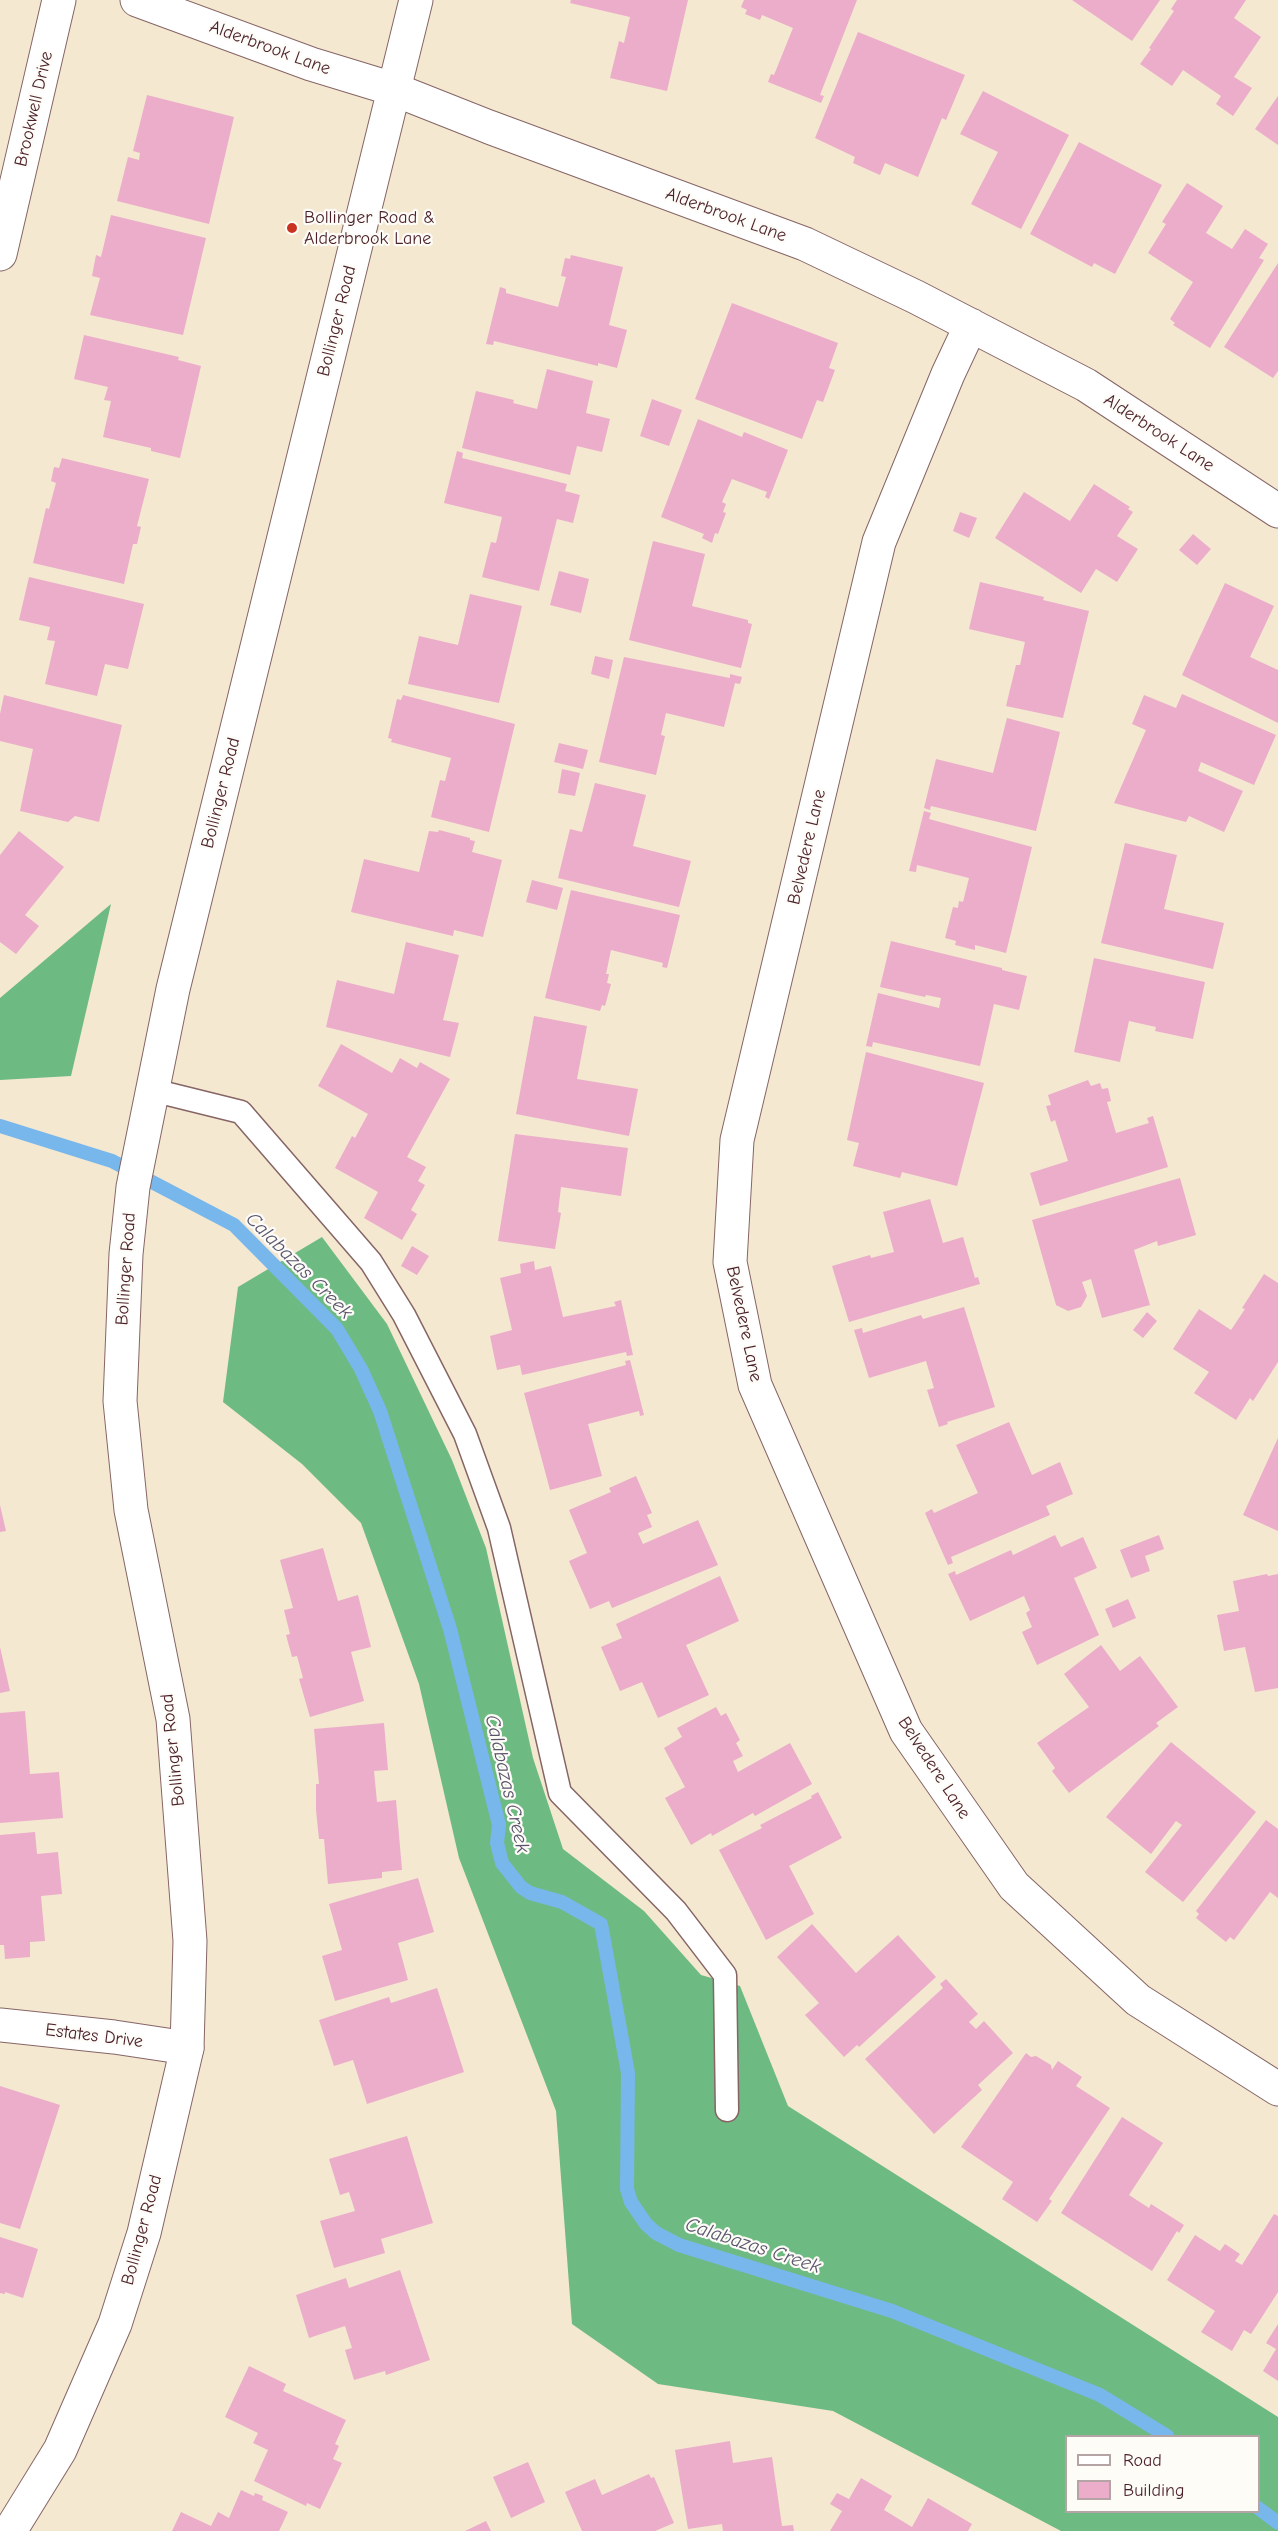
<!DOCTYPE html>
<style>
body{margin:0}
#map{position:relative;width:1278px;height:2531px;overflow:hidden;background:#f4e8d1;font-family:"Comic Neue",sans-serif}
canvas{display:block}
.legend{position:absolute;left:1065px;top:2435px;width:195px;height:78px;box-sizing:border-box;background:#fdfcf7;border:2px solid #b5a4a5;margin:0;padding:8px 10px;list-style:none;font-size:18px;color:#4a1f2b}
.legend li{display:flex;align-items:center;gap:12px;height:30px}
.legend b{width:30px;border:2px solid #b5a4a5}
</style>
<div id="map">
<canvas width="1278" height="2531"></canvas>
<ul class="legend">
<li><b style="height:8px;background:#fff"></b>Road</li>
<li><b style="height:16px;background:#ebadca"></b>Building</li>
</ul>
</div>
<script>
const context = document.querySelector('canvas').getContext('2d');
context.lineJoin = 'round';
function fill(path, color) { context.fillStyle = color; context.fill(path, 'evenodd'); }
const poly = rows => new Path2D(rows.map(r => 'M' + r).join(''));
function strokePath(path, color, width, dash) { context.strokeStyle = color; context.lineWidth = width; context.lineCap = dash ? 'butt' : 'round'; context.setLineDash(dash || []); context.stroke(path); }
function write(font, color, halo, rows, align = 'center') {
  context.font = font + ' "Comic Neue",sans-serif'; context.lineWidth = 4.5; context.setLineDash([]); context.textBaseline = 'middle'; context.strokeStyle = halo; context.fillStyle = color; for (const [text, x, y, turn = 0] of rows) {
    context.save(); context.translate(x, y); context.rotate((+turn || 0) * Math.PI / 180); context.textAlign = isNaN(turn) ? turn : align; if (halo) context.strokeText(text, 0, 0); context.fillText(text, 0, 0); context.restore();
  }
}
const forest = poly([
 [111,904,71,1076,0,1080,0,998],
 [322,1237,387,1324,452,1460,486,1548,533,1758,563,1849,644,1911,701,1975,740,1986,788,2106,1278,2417,1278,2531,1061,2531,833,2411,658,2384,572,2324,556,2111,459,1858,419,1684,361,1523,302,1464,223,1402,238,1287],
 [1066,2436,1258,2436,1258,2512,1066,2512]
]);
const stream = poly([
 [0,1126,112,1161,234,1225,337,1329,361,1369,380,1411,450,1629,499,1825,497,1843,502,1863,521,1887,530,1893,562,1902,601,1924,628,2073,627,2189,631,2202,646,2224,656,2233,679,2245,892,2311,1100,2395,1167,2436],
 [1258,2508,1278,2523]
]);
const building = poly([
 [571,0,688,0,667,91,610,78,619,41,624,43,630,17,570,3],
 [744,0,857,0,820,95,824,96,821,103,768,82,771,74,774,75,793,28,762,15,760,20,745,14,747,10,741,7],
 [1072,0,1160,0,1132,41],
 [1177,0,1246,0,1234,18,1261,37,1234,77,1252,88,1233,116,1216,104,1221,96,1183,70,1172,86,1140,64,1151,49,1149,48,1174,11,1171,9],
 [858,32,965,75,946,120,942,118,918,177,885,163,880,175,853,163,855,157,815,138],
 [983,91,1069,135,1021,229,971,204,998,152,960,134],
 [147,95,234,117,209,224,117,201,128,157,139,160,140,153,133,151],
 [1278,96,1278,145,1255,129],
 [1079,142,1162,185,1115,274,1094,263,1092,267,1030,234],
 [1187,183,1223,206,1206,233,1232,249,1245,229,1268,244,1259,258,1264,260,1210,348,1173,325,1175,323,1170,319,1193,282,1148,253,1166,224,1162,222],
 [111,215,206,238,183,335,90,315,100,278,92,276,96,255,101,257],
 [571,255,623,267,609,325,627,330,617,368,598,363,598,366,494,341,493,345,486,344,500,287,506,289,506,293,558,307,566,277,561,276,565,258,570,259],
 [1278,263,1278,371,1273,378,1224,347],
 [732,303,838,343,829,368,835,370,823,402,817,400,802,439,695,399],
 [84,335,179,357,178,360,201,366,180,458,151,451,151,448,103,437,111,401,104,400,108,387,74,379],
 [547,369,593,381,586,413,610,419,602,452,577,446,570,475,462,448,476,391,514,400,513,403,537,409],
 [652,399,682,410,669,446,640,436],
 [698,419,742,437,744,432,788,450,769,499,765,497,767,492,732,479,722,502,726,504,723,512,726,513,718,534,715,533,712,543,702,538,704,534,661,517],
 [457,451,463,453,462,458,567,484,565,491,580,495,573,523,557,519,539,591,482,577,491,542,496,543,502,517,444,503],
 [62,458,149,479,137,526,141,527,137,544,133,544,124,584,33,563,46,508,49,509,56,483,51,481,54,467,59,468],
 [1094,484,1130,507,1128,509,1133,512,1117,536,1138,549,1117,582,1096,569,1081,593,995,538,1024,492,1070,521],
 [960,512,977,518,969,538,953,531],
 [1193,534,1211,549,1197,565,1179,550],
 [653,541,705,554,692,606,748,620,748,623,752,624,741,668,629,640],
 [559,571,589,579,581,613,550,605],
 [29,577,144,604,128,669,105,664,97,696,45,684,55,641,47,640,50,627,19,620],
 [980,582,1044,597,1043,600,1089,611,1063,718,1006,706,1016,665,1020,665,1025,642,969,629],
 [1225,583,1274,606,1250,657,1278,670,1278,723,1182,675],
 [470,594,522,606,499,703,408,684,419,636,458,645],
 [595,656,613,660,609,679,591,674],
 [624,657,730,678,730,674,742,677,740,684,735,683,724,727,666,713,661,735,665,736,656,775,599,762],
 [1182,694,1276,735,1254,785,1201,762,1198,771,1243,791,1224,832,1189,816,1186,822,1114,803,1146,730,1132,724,1144,695,1176,708],
 [4,695,122,725,99,822,75,816,68,822,20,811,33,749,0,741,0,714],
 [403,695,515,724,489,832,431,817,440,780,445,781,451,758,391,742,392,739,388,738,397,699,401,700],
 [1007,718,1060,732,1036,831,931,806,930,810,924,808,936,759,993,773],
 [559,743,588,750,583,769,554,762],
 [562,769,580,773,575,796,558,793],
 [595,783,646,795,633,846,691,861,679,907,558,878,570,829,582,832],
 [924,811,931,813,929,819,1032,847,1006,953,975,945,975,950,955,945,956,941,945,938,953,907,958,908,959,901,963,902,969,878,917,865,916,872,909,871],
 [439,830,470,838,470,840,475,841,472,852,502,860,483,937,454,930,453,936,351,912,364,859,419,872,429,831,438,832],
 [19,831,64,867,25,915,39,926,16,954,0,942,0,855],
 [1125,843,1177,855,1164,909,1224,923,1213,969,1101,943],
 [532,880,563,888,557,910,526,902],
 [571,890,680,915,667,968,662,967,663,963,611,950,606,974,609,974,607,983,611,984,605,1006,602,1005,600,1011,545,998],
 [891,941,1002,968,1002,970,1027,976,1019,1010,994,1004,980,1066,873,1042,872,1047,866,1046,878,993,939,1008,941,998,926,995,925,997,880,987],
 [406,942,459,955,443,1020,459,1023,450,1057,326,1027,337,980,394,994],
 [1094,958,1205,982,1193,1039,1155,1031,1156,1027,1129,1021,1120,1062,1074,1052],
 [534,1016,587,1026,577,1079,638,1089,629,1136,516,1114],
 [341,1044,392,1073,400,1058,417,1068,420,1062,450,1079,407,1157,426,1167,418,1181,425,1185,411,1210,417,1214,402,1240,364,1218,378,1192,335,1168,352,1136,355,1138,368,1114,318,1086],
 [866,1052,984,1083,957,1186,902,1172,900,1178,853,1166,859,1143,847,1140],
 [1088,1080,1091,1086,1100,1083,1102,1089,1108,1088,1111,1101,1107,1102,1116,1133,1149,1123,1147,1118,1153,1116,1168,1167,1040,1206,1030,1173,1068,1161,1055,1120,1051,1122,1046,1106,1051,1105,1048,1095],
 [515,1134,628,1148,621,1196,561,1187,558,1212,561,1213,555,1249,498,1241],
 [1180,1178,1196,1235,1158,1246,1157,1241,1134,1250,1150,1305,1102,1318,1091,1279,1082,1282,1087,1296,1081,1307,1068,1311,1056,1305,1032,1220],
 [930,1199,943,1243,963,1237,975,1278,978,1277,980,1284,849,1322,832,1266,870,1255,871,1258,894,1252,883,1212],
 [412,1246,429,1256,417,1275,401,1266],
 [534,1261,535,1270,551,1266,563,1317,616,1306,614,1302,621,1300,633,1355,627,1356,626,1352,522,1375,520,1365,497,1370,490,1336,512,1330,500,1278,521,1273,520,1264],
 [1264,1274,1278,1283,1278,1362,1253,1401,1250,1398,1236,1420,1194,1393,1209,1372,1173,1349,1199,1309,1231,1330,1245,1309,1242,1308],
 [964,1307,995,1407,947,1422,948,1424,939,1427,927,1390,934,1388,926,1361,869,1378,854,1330,862,1328,863,1333,921,1315,923,1319],
 [1147,1312,1157,1321,1143,1338,1133,1330],
 [630,1360,644,1415,640,1416,639,1411,588,1424,602,1476,550,1490,524,1393,626,1365,625,1361],
 [1009,1422,1032,1475,1060,1462,1073,1494,1046,1506,1050,1515,951,1557,953,1563,948,1565,925,1513,932,1509,934,1513,978,1493,956,1445],
 [1278,1438,1278,1531,1243,1515],
 [636,1476,652,1513,647,1515,652,1527,638,1533,643,1544,698,1520,718,1565,612,1608,609,1601,590,1609,569,1561,587,1553,569,1510,611,1492,609,1488],
 [0,1505,6,1531,0,1532],
 [1055,1535,1061,1547,1083,1537,1097,1568,1074,1578,1099,1635,1037,1665,1022,1632,1032,1627,1026,1613,1030,1610,1024,1596,970,1621,948,1574,955,1571,956,1575,1011,1550,1013,1555],
 [1159,1535,1164,1549,1145,1556,1150,1571,1131,1578,1120,1550],
 [323,1548,338,1601,358,1595,371,1647,351,1652,364,1701,310,1717,299,1679,303,1678,297,1656,292,1657,286,1635,290,1634,284,1610,293,1608,280,1560],
 [1267,1574,1268,1576,1278,1574,1278,1688,1255,1692,1245,1647,1224,1651,1217,1615,1239,1611,1233,1581],
 [720,1576,739,1621,686,1645,709,1695,658,1718,642,1682,620,1691,601,1647,622,1638,616,1624],
 [1128,1599,1136,1618,1113,1628,1105,1609],
 [1101,1645,1120,1671,1140,1656,1178,1707,1156,1723,1159,1726,1069,1793,1052,1771,1055,1768,1037,1743,1089,1707,1064,1674],
 [0,1647,10,1691,0,1693],
 [716,1707,721,1716,726,1713,740,1740,736,1743,743,1756,733,1761,738,1772,790,1743,812,1784,755,1816,753,1813,712,1836,711,1833,691,1845,665,1798,685,1787,664,1748,682,1737,677,1728],
 [25,1711,30,1774,59,1772,63,1818,0,1823,0,1713],
 [384,1723,388,1770,374,1771,377,1802,396,1800,402,1870,382,1872,382,1878,328,1884,324,1839,319,1839,316,1810,316,1784,319,1784,314,1729],
 [1171,1742,1256,1812,1183,1902,1145,1872,1182,1825,1176,1821,1151,1854,1106,1817],
 [818,1792,842,1838,789,1866,814,1914,766,1940,719,1850,762,1828,760,1825,812,1798,811,1796],
 [1266,1820,1278,1829,1278,1898,1270,1892,1234,1940,1230,1937,1226,1942,1196,1918,1199,1914,1196,1911],
 [35,1832,37,1854,58,1852,62,1894,41,1896,45,1941,30,1942,30,1957,5,1959,4,1945,0,1945,0,1835],
 [418,1878,434,1932,398,1943,408,1980,335,2001,322,1956,342,1950,329,1904],
 [812,1924,856,1973,898,1935,936,1977,859,2047,857,2045,844,2057,805,2015,819,2003,777,1957],
 [946,1979,978,2014,969,2022,976,2029,984,2021,1013,2053,978,2085,982,2090,934,2134,865,2059,943,1988,940,1984],
 [437,1988,464,2072,367,2104,353,2060,334,2066,319,2020,389,1997,391,2003],
 [1026,2053,1031,2057,1036,2056,1051,2065,1052,2070,1058,2061,1082,2077,1076,2086,1110,2108,1049,2199,1052,2201,1037,2222,1002,2199,1013,2182,961,2147],
 [0,2086,60,2105,20,2229,0,2223],
 [1122,2117,1163,2143,1129,2195,1149,2208,1151,2204,1184,2225,1179,2233,1177,2231,1152,2271,1061,2213],
 [407,2136,433,2223,381,2239,385,2253,334,2268,320,2221,355,2211,349,2192,340,2195,329,2159],
 [1274,2214,1278,2216,1278,2292,1251,2334,1244,2330,1232,2351,1201,2332,1215,2311,1167,2280,1195,2235,1220,2251,1225,2244,1240,2254,1235,2261,1242,2265],
 [0,2237,38,2249,23,2298,5,2292,5,2294,0,2293],
 [400,2270,430,2360,386,2375,385,2371,354,2380,345,2350,352,2348,345,2326,309,2338,296,2295,346,2278,349,2288],
 [1278,2324,1278,2381,1263,2371,1276,2349,1266,2343],
 [249,2366,286,2384,283,2391,346,2420,335,2444,339,2446,333,2459,342,2463,320,2509,307,2503,306,2506,254,2481,268,2450,253,2443,258,2433,225,2417],
 [730,2441,733,2463,772,2457,782,2526,793,2525,794,2531,723,2531,722,2524,688,2529,675,2450],
 [528,2462,545,2502,511,2518,493,2477],
 [649,2474,651,2478,654,2477,674,2523,655,2531,582,2531,565,2492,595,2479,602,2495],
 [861,2478,892,2496,884,2510,912,2527,928,2498,972,2524,968,2531,830,2531,842,2511,830,2504,837,2493,849,2499],
 [241,2490,254,2496,255,2493,263,2496,262,2500,288,2512,279,2531,172,2531,181,2512,211,2526,218,2512,229,2518],
 [486,2521,491,2531,465,2531]
]);
const lane = poly([
 [152,1090,241,1112,371,1262,404,1315,465,1434,499,1528,560,1793,676,1911,725,1975,727,2110]
]);
const street = poly([
 [137,0,311,64,393,89,489,127,805,244,916,297,1086,385,1278,511],
 [0,254,59,0],
 [971,325,948,374,879,542,737,1140,730,1262,755,1385,906,1731,1014,1886,1138,2000,1278,2089],
 [0,2025,114,2037,187,2048]
]);
const secondary = poly([
 [10,2531,60,2450,115,2324,144,2233,187,2048,190,1941,173,1719,131,1510,120,1401,126,1254,133,1187,173,989,416,0]
]);
const markers = [
 [292,228,6,"#c8321e"]
];
const streetNames = [
 ["Alderbrook Lane",270,48,20],
 ["Brookwell Drive",34,109,-77],
 ["Alderbrook Lane",726,215,20],
 ["Bollinger Road",337,321,-76],
 ["Alderbrook Lane",1159,433,33],
 ["Bollinger Road",221,793,-76],
 ["Belvedere Lane",807,847,-77],
 ["Bollinger Road",126,1269,-86],
 ["Belvedere Lane",744,1324,78],
 ["Bollinger Road",173,1750,-96],
 ["Belvedere Lane",934,1768,57],
 ["Estates Drive",94,2036,7],
 ["Bollinger Road",142,2230,-75]
];
const poiNames = [
 ["Bollinger Road &",304,218],
 ["Alderbrook Lane",304,239]
];
const waterNames = [
 ["Calabazas Creek",299,1266,45],
 ["Calabazas Creek",507,1784,77],
 ["Calabazas Creek",753,2246,18]
];
fill(forest, '#6eba83');
strokePath(stream, '#78b7eb', 14);
fill(building, '#ebadca');
strokePath(lane, '#866565', 25);
strokePath(street, '#866565', 35);
strokePath(secondary, '#866565', 35);
strokePath(lane, '#fff', 22);
strokePath(street, '#fff', 33);
strokePath(secondary, '#fff', 33);
for (const [x, y, r, color] of markers) { const dot = new Path2D(); dot.arc(x, y, r, 0, 2 * Math.PI); context.fillStyle = color; context.fill(dot); strokePath(dot, '#fdfcf7', 2); }
write('18px', '#4a1f2b', '#fdfcf7', streetNames);
write('18px', '#4a1f2b', '#fdfcf7', poiNames, 'left');
write('italic 20px', '#5a546e', '#fdfcf7', waterNames);
</script>
